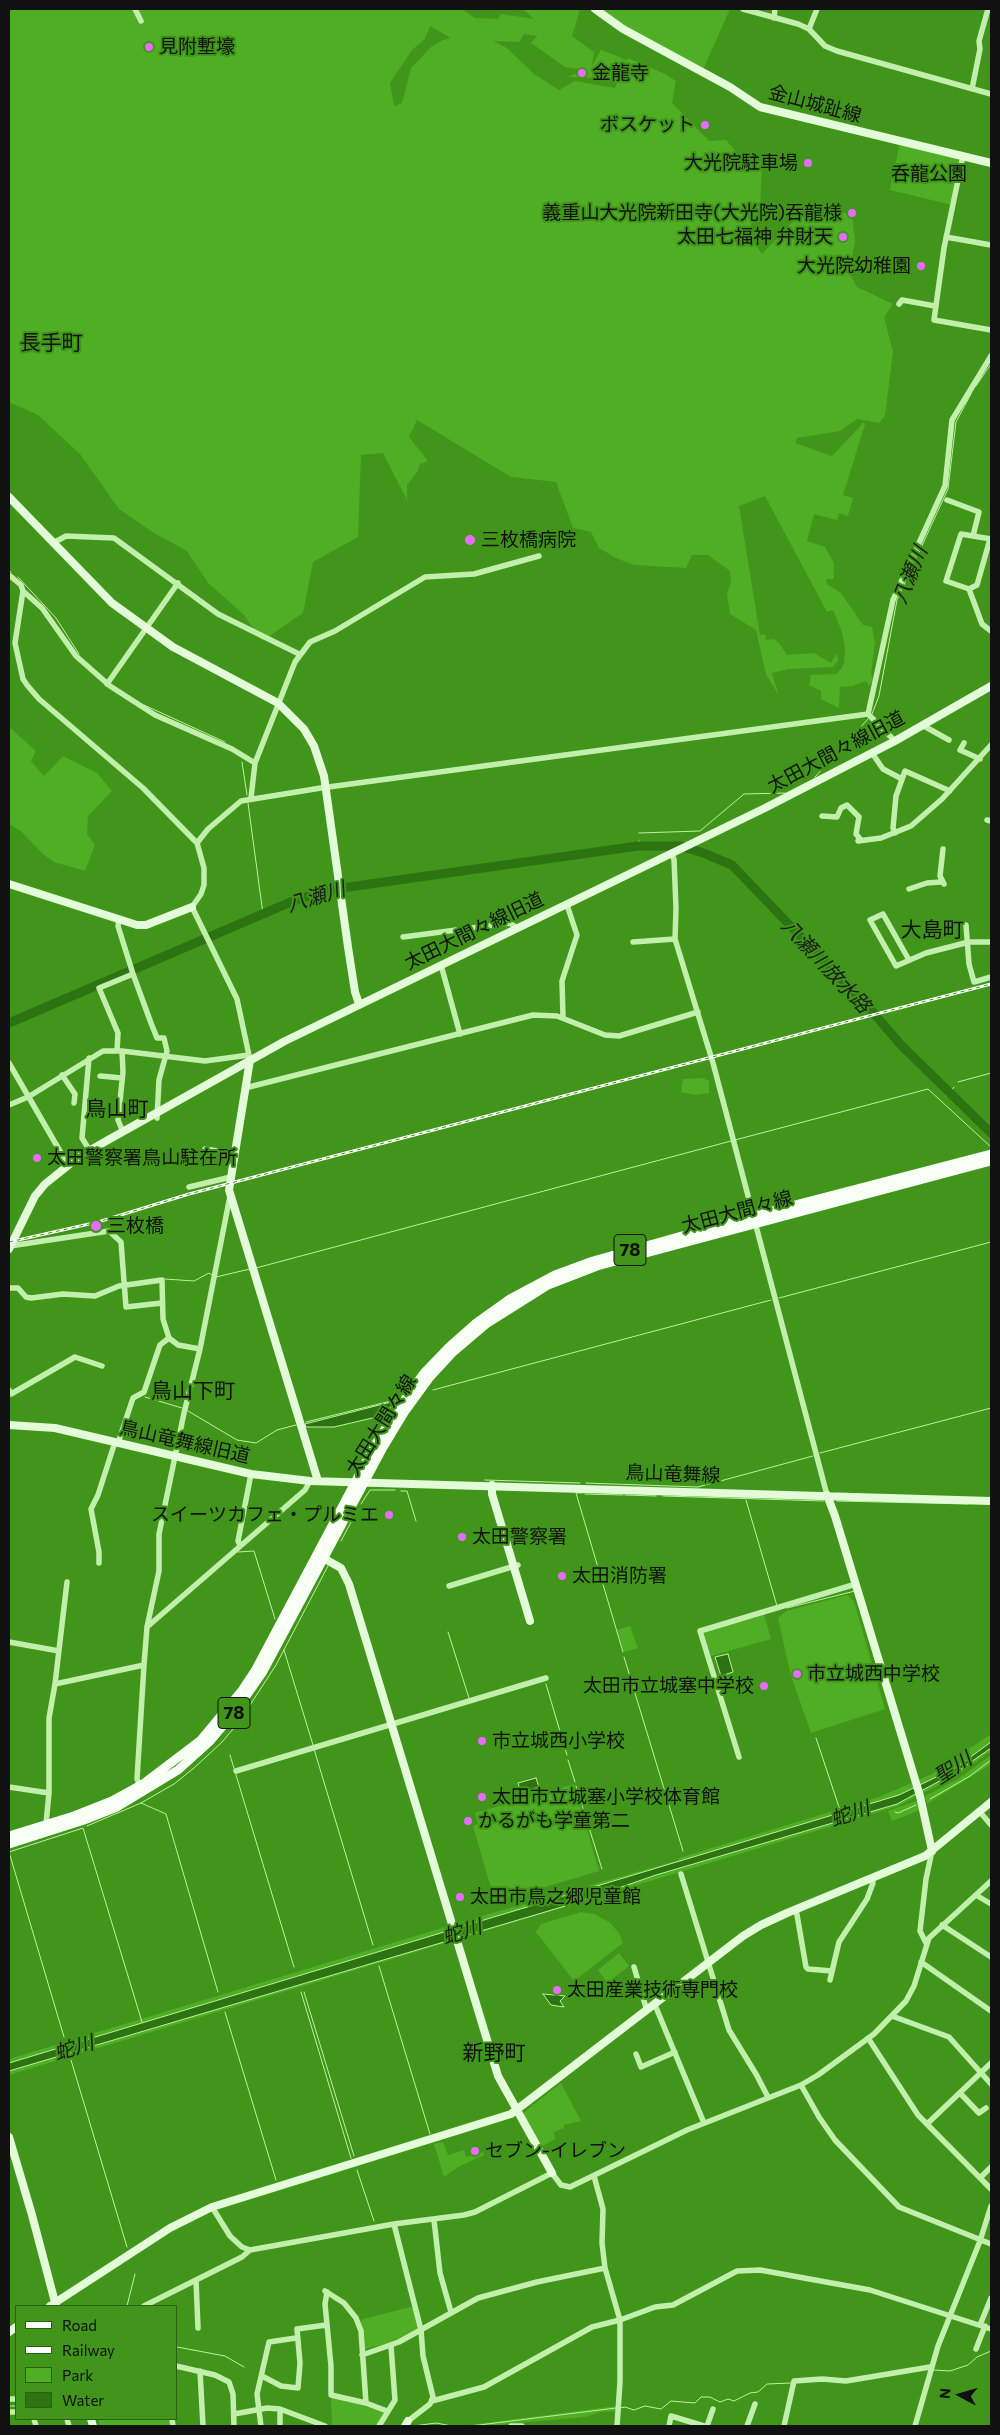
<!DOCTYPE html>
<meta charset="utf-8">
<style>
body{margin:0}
#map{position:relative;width:1000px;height:2435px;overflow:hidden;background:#40951a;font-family:Commissioner,sans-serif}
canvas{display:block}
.frame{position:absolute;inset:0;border:10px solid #111;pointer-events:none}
.legend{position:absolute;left:15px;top:2305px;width:162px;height:115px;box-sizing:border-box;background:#40951a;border:1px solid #2d6016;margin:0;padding:6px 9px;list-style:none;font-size:15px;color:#111}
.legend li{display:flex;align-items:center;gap:10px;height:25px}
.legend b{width:25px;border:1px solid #2d6016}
.north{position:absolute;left:935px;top:2370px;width:50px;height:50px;-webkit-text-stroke:4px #40951a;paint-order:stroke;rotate:276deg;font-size:14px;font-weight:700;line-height:20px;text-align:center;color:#111}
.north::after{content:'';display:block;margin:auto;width:18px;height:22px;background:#111;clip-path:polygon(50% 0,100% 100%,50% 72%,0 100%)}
</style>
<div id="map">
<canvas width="1000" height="2435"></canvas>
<div class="frame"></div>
<ul class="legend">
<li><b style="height:6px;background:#f8fff5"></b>Road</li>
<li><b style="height:6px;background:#fff"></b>Railway</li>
<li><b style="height:14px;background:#4fae23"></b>Park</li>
<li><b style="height:14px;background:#2e7311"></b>Water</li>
</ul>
<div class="north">N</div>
</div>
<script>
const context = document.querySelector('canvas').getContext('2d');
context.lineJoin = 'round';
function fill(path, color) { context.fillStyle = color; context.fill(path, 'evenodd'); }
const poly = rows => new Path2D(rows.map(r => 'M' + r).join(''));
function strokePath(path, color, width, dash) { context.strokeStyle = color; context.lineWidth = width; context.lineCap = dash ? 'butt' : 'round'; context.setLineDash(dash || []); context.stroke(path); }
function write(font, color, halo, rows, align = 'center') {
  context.font = font + ' Commissioner,"Noto Sans JP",sans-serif'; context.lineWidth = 4; context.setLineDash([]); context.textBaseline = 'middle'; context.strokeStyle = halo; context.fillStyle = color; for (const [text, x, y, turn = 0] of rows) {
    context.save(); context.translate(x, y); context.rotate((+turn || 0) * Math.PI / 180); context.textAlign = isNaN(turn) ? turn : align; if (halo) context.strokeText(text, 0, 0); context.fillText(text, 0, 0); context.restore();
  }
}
const green = poly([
 [9,9,461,9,475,18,498,19,501,14,534,19,523,9,517,9,580,9,572,36,594,52,592,66,601,50,627,60,628,58,665,74,676,81,672,103,709,141,726,140,738,154,762,162,760,210,747,232,762,254,801,213,843,212,852,215,855,241,849,272,857,287,893,304,884,317,893,352,885,416,879,423,857,419,840,431,797,438,795,443,832,456,864,422,865,424,843,495,853,498,848,516,839,513,837,520,814,514,807,541,825,547,834,563,834,579,826,579,827,584,841,593,863,625,872,627,875,643,871,673,873,680,869,686,866,681,852,686,840,687,839,708,821,699,821,691,809,685,811,675,836,674,841,669,844,664,845,648,842,632,833,610,827,612,765,496,739,506,760,635,765,634,766,640,774,639,779,643,787,655,814,653,831,663,837,653,838,661,833,667,789,669,772,673,779,696,766,674,756,630,730,614,727,594,731,581,730,571,708,555,692,555,686,568,634,565,616,558,599,548,591,532,573,528,556,482,511,477,417,420,409,437,428,461,420,464,418,471,407,485,407,500,383,453,361,455,358,537,313,562,303,613,262,641,243,614,208,583,187,551,154,533,119,509,80,454,38,415,9,402],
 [430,26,451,38,443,40,431,47,411,68,402,103,394,106,390,83,412,50,425,39],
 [524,34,537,36,531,43,565,67,583,70,568,77,597,78,617,83,615,88,575,81,559,90,534,74,507,48,493,41,519,42],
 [603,9,730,9,702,72,602,15],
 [900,142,963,156,952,205,890,190],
 [9,727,36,751,31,761,44,776,63,756,97,773,112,791,88,816,87,834,95,845,85,871,54,862,44,855,21,831,9,824],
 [703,1078,709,1081,709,1093,695,1095,681,1092,683,1079],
 [847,1595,854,1601,885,1709,811,1733,791,1676,778,1618,786,1611],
 [764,1614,771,1639,711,1656,704,1635,706,1632],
 [630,1626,638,1648,624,1652,617,1630],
 [991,1734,991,1742,957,1767,899,1795,9,2063,9,2059,445,1927,450,1928,457,1926,457,1923,679,1860,679,1858,879,1797,932,1774],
 [991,1748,991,1751,956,1776,898,1806,9,2075,9,2071,572,1904,656,1875,897,1804,939,1782],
 [991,1755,991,1763,988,1766,927,1804,925,1796,958,1779],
 [574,1784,599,1871,495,1902,473,1826,478,1824,475,1813],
 [916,1801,919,1801,920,1810,892,1821,888,1811],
 [581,1912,594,1914,609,1922,619,1933,623,1943,574,1981,536,1932,541,1924],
 [619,1953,629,1966,607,1983,598,1970],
 [561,2083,581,2121,564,2125,564,2128,554,2132,555,2139,543,2146,529,2127,523,2113],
 [443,2142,448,2155,464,2150,466,2157,483,2152,484,2155,458,2167,444,2177,434,2144],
 [410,2307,413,2308,418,2329,398,2341,365,2349,360,2321,363,2319],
 [331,2396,365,2403,384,2413,378,2426,332,2426],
 [616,2406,615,2411,601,2412,585,2417,485,2426,462,2426],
 [98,2419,171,2419,171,2426,100,2426]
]);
const water = poly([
 [395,1401,385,1415,334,1427,306,1427,305,1424,395,1401],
 [728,1654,733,1672,721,1676,715,1657,728,1654],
 [991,1742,991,1748,958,1771,897,1804,656,1875,572,1904,9,2071,9,2063,899,1795,957,1767,991,1742],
 [536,1778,539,1787,521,1792,518,1783,536,1778],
 [543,1994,565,1996,560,2001,564,2007,551,2005,543,1994]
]);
const stream = poly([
 [976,386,991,364],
 [9,571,11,572],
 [18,577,56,618,79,654],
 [144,705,225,742],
 [872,714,879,696,897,600,948,489,956,422,971,394],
 [242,762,247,795],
 [815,777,868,719],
 [248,803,263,914],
 [639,833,700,831,744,794,785,793],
 [638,846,639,841],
 [958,1082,991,1073],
 [946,1096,954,1087],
 [735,1140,928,1089,991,1147],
 [256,1268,731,1141],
 [216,1277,250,1269],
 [165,1279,194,1281,209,1273,212,1275],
 [779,1298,991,1242],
 [433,1390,771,1300],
 [145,1397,182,1408],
 [188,1411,237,1440,256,1443,277,1430,296,1425],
 [306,1422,395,1400],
 [820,1453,991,1408],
 [485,1480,580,1483],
 [586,1483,698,1487,813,1456],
 [401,1491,407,1491,416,1521],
 [582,1493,576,1493,623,1652],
 [585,1494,623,1495],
 [625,1495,656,1496],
 [663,1496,824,1501],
 [746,1500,777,1606],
 [837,1501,968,1504],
 [361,1504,370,1490,395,1490],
 [341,1541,358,1509],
 [238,1552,254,1551,275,1619],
 [787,1608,855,1591],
 [448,1632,469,1698],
 [284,1650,313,1745],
 [624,1657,683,1851],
 [546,1684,567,1755],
 [816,1738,841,1813],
 [314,1749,373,1945],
 [230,1755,294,1967],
 [568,1760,575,1782],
 [576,1786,602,1869],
 [930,1799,970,1776,991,1760],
 [141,1803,174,1784,194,1768,222,1742,239,1722,276,1665,328,1566],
 [895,1812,898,1813,916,1805],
 [87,1826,141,1803,166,1814,218,1992],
 [9,1852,83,1828,142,2022],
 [9,1852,64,2037],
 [379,1966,430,2134],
 [301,1992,351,2158],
 [304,1992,354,2156],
 [225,2012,276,2180],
 [71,2060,127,2247],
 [357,2170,374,2221],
 [127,2306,135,2274],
 [177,2347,225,2356,244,2367],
 [934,2370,950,2371,968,2365,977,2357,991,2351],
 [9,2406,15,2406],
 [620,2408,625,2407,634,2410,645,2406,661,2409,671,2401,695,2403,701,2397,710,2397,720,2402,728,2399,734,2401,750,2393,758,2392,767,2384,791,2383],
 [413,2426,436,2423,452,2426],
 [471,2426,616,2408]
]);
const river = poly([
 [9,1023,293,901,328,890,638,846,681,846,706,854,732,865,871,1010,901,1045,991,1133]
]);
const street = poly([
 [135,9,141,21],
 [743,9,798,24,809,29,825,46,837,51,991,94],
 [774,18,775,9],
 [809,29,817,9],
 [972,89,980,49,979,41,988,9],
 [963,156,944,248,934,320,991,330],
 [946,237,991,245],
 [899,304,902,300,935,306],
 [947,500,979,512,973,536],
 [990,539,977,585,969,589,946,581,961,534,991,539],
 [53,543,66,536,114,538,218,614,299,654],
 [9,575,21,585,23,591,15,643,23,679,27,685,39,699,143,788,197,843],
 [969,589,982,624,991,631],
 [23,591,42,608,76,656,110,686,155,715,232,749,255,763],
 [107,684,178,583],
 [868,714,893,600,945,486,952,420,991,356],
 [868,714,895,741],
 [922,725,949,740],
 [964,743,960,750,980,759],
 [872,753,883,769,902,779],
 [251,798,255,763,295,662,310,642,335,631,425,577,474,574,539,556],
 [822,816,837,817,841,808,847,805,859,817,856,834,861,840],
 [987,820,991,821],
 [895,833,893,828,896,796,905,771,950,791],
 [858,841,881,838,911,826,942,799,991,745],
 [943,849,940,876,944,884],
 [671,854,674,859,676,908,675,939,713,1063,827,1495],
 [909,889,927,883,941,882],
 [119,920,118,926,133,974,151,1023,157,1038,164,1038,167,1051,159,1080,157,1118],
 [966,925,969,964,974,982,991,977],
 [403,937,510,923,517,928],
 [633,942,675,939],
 [909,960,883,914,870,920,896,966,926,953,969,942,991,942],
 [441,965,460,1034],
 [563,1017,562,981,577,935,567,905],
 [117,1051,118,1033,99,988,133,974],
 [122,1051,123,1072,118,1120,123,1132],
 [89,1058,82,1138,90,1151],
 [250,1060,237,999,192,907,201,894,204,885,204,868,197,843,208,829,241,801,321,788,868,714],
 [9,1063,68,1165],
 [62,1075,75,1094,74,1103],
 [100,1076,122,1078],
 [245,1088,533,1015,557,1016,605,1035,619,1036,698,1012],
 [9,1105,28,1097,103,1051,122,1051,205,1061,249,1055],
 [205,1149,218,1151],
 [189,1187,231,1177],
 [10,1246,109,1231,121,1242,126,1307,162,1303],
 [9,1288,18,1288,26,1297,31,1298,63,1294,95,1296,119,1286,162,1280,163,1319,169,1338,178,1345,200,1349],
 [9,1390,11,1394,75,1357,102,1366],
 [118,1443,133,1398,144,1392,160,1345,169,1338],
 [240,1545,238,1541,251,1474],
 [99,1563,99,1552,91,1509,98,1495,115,1442],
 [449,1586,518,1565],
 [147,1627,305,1490,310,1481],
 [9,1642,59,1651],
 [55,1684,144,1665],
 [739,1757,700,1631,856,1584],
 [236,1771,546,1678],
 [140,1786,137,1779,144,1665,147,1627,159,1571,159,1534,184,1413,200,1349,230,1196],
 [9,1787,49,1793],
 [980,1812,991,1825],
 [46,1824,49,1793,49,1718,55,1684,67,1582],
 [681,1874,729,2030,756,2074,768,2097],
 [976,1895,991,1904],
 [796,1909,806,1967,808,1969,832,1971],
 [942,1925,991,1957],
 [926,1943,920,1931,926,1879,932,1851],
 [921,1962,991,2011],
 [634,1967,647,2011],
 [830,1980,839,1942,867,1899,873,1883,872,1878],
 [655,2005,704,2123],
 [892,2016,949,2037,991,2084],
 [868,2038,918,2115,991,2189],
 [636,2054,641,2067,675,2052],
 [801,2085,819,2117,835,2140,899,2207,991,2244],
 [960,2093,979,2113,986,2108],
 [927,2124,991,2063],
 [981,2177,991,2167],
 [212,2207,230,2236,242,2247,250,2250,394,2224,464,2215,475,2212,552,2173,561,2185,570,2187,687,2130,801,2085,818,2075,874,2034,906,2001,914,1986,929,1938,991,1881],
 [434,2220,440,2273,451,2312],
 [394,2224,421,2330,423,2356,433,2397,430,2404,408,2421],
 [196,2280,198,2328],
 [325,2291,344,2303,356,2318,361,2331,366,2403],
 [327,2292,325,2304,331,2366,331,2395,366,2403,387,2411],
 [144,2306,242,2257,250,2250],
 [980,2325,991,2298],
 [976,2349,985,2326],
 [362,2355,399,2342,478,2298,537,2282,605,2268],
 [176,2366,215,2375,229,2382,233,2394,234,2426],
 [200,2371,203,2426],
 [262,2376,281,2386,298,2388,300,2363,297,2329,326,2325],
 [9,2399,16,2399],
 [432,2401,484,2387,592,2327,620,2320,605,2268,602,2243,603,2209,594,2176],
 [280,2409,280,2426],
 [9,2412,16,2412],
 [234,2414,267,2408,280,2409,325,2426],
 [34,2419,36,2426],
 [67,2419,69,2426],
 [172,2419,173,2426],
 [261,2426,257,2394,269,2342,296,2338],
 [379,2426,395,2400,391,2346],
 [511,2426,522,2426],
 [617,2426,620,2382,620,2320,655,2307,673,2305,737,2271,760,2270,870,2290,991,2329],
 [669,2426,671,2416,704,2426],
 [707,2426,713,2409],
 [747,2426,755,2404],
 [784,2426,794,2381,822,2379,846,2381,930,2367],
 [915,2426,938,2346,980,2241,991,2206]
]);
const secondary = poly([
 [595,9,623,29,730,87,760,107,991,163],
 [9,497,112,603,173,647,278,703,304,729,314,746,324,776,348,947,355,992,359,1004],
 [9,884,137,925,146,925,192,907],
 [250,1060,229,1190,318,1481],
 [9,1249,35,1196,45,1184,80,1156,108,1140,285,1041,765,808,895,741,991,686],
 [9,1425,55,1428,251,1474,310,1481,991,1501],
 [492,1485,492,1494,530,1621],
 [827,1495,835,1516,920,1796,932,1851],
 [323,1558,341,1568,349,1584,498,2076,552,2173],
 [9,2137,32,2215,56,2306],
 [50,2306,170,2228,212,2207,511,2114,743,1936,761,1925,787,1913,925,1856,991,1802],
 [9,2332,16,2327],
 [91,2419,93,2426],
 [405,2426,408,2421]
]);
const primary = poly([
 [9,1836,74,1816,112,1801,143,1784,201,1740,241,1692,255,1671,375,1445,398,1409,425,1372,449,1347,475,1324,510,1299,555,1275,593,1261,753,1216,991,1154],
 [9,1844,84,1820,117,1807,178,1770,209,1742,237,1709,262,1673,382,1449,405,1411,429,1378,453,1352,486,1324,548,1285,597,1266,991,1161]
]);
const rail = poly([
 [9,1242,98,1222,189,1194,991,984]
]);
const markers = [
 [149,47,5,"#e86bff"],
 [582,73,5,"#e86bff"],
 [705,125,5,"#e86bff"],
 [808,163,5,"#e86bff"],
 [852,213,5,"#e86bff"],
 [843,237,5,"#e86bff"],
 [921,266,5,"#e86bff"],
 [470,540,6,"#e86bff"],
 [37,1158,5,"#e86bff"],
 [96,1226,6,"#e86bff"],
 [389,1515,5,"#e86bff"],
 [462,1537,5,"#e86bff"],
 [562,1576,5,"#e86bff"],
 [797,1674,5,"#e86bff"],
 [764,1686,5,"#e86bff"],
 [482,1741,5,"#e86bff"],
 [482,1797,5,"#e86bff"],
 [468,1821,5,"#e86bff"],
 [460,1897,5,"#e86bff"],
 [557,1990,5,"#e86bff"],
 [475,2151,5,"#e86bff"]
];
const shields = [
 [630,1250,32],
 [234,1713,32]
];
const shieldNames = [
 ["78",630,1250],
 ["78",234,1713]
];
const poiNames = [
 ["見附塹壕",159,47],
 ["金龍寺",592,73],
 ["ボスケット",695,125,"right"],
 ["大光院駐車場",798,163,"right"],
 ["義重山大光院新田寺(大光院)吞龍様",842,213,"right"],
 ["太田七福神 弁財天",833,237,"right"],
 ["大光院幼稚園",911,266,"right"],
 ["三枚橋病院",481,540],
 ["太田警察署鳥山駐在所",47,1158],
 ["三枚橋",107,1226],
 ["スイーツカフェ・プルミエ",379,1515,"right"],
 ["太田警察署",472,1537],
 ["太田消防署",572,1576],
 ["市立城西中学校",807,1674],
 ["太田市立城塞中学校",754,1686,"right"],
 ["市立城西小学校",492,1741],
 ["太田市立城塞小学校体育館",492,1797],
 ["かるがも学童第二",478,1821],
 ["太田市鳥之郷児童館",470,1897],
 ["太田産業技術専門校",567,1990],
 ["セブン-イレブン",485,2151]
];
const streetNames = [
 ["金山城趾線",815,104,15],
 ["太田大間々線旧道",836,752,-28],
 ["太田大間々線旧道",474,931,-26],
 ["太田大間々線",737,1212,-15],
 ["太田大間々線",381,1425,-58],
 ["鳥山竜舞線旧道",185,1442,13],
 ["鳥山竜舞線",673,1474,2]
];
const parkNames = [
 ["呑龍公園",929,174]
];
const waterNames = [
 ["八瀬川",910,575,-68],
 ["八瀬川",316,897,-17],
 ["八瀬川放水路",826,966,47],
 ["聖川",953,1768,-33],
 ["蛇川",850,1814,-19],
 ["蛇川",462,1932,-17],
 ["蛇川",74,2048,-17]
];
const quarterNames = [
 ["長手町",51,343],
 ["大島町",932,930],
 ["鳥山町",117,1109],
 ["鳥山下町",193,1391],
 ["新野町",494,2053]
];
fill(green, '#4fae23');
fill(water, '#2e7311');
strokePath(water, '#bbf29f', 1);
strokePath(stream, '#bbf29f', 1);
strokePath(river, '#2e7311', 9);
strokePath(street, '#c2f0ac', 5.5);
strokePath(secondary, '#e4fbda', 8);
strokePath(primary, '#f8fff5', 9);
strokePath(rail, '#fff', 3);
strokePath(rail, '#40951a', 1, [4]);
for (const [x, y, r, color] of markers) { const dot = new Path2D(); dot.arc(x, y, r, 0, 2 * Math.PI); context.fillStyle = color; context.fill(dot); strokePath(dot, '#40951a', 2); }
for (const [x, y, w] of shields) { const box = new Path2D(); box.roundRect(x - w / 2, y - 15.5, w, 31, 4); context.fillStyle = '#40951a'; context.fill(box); strokePath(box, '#111', 1); }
write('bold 18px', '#111', null, shieldNames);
write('19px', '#111', '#40951a', poiNames, 'left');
write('19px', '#111', '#40951a', streetNames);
write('19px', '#111', '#40951a', parkNames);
write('italic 20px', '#1a1c19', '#40951a', waterNames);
write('21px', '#111', '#40951a', quarterNames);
</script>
